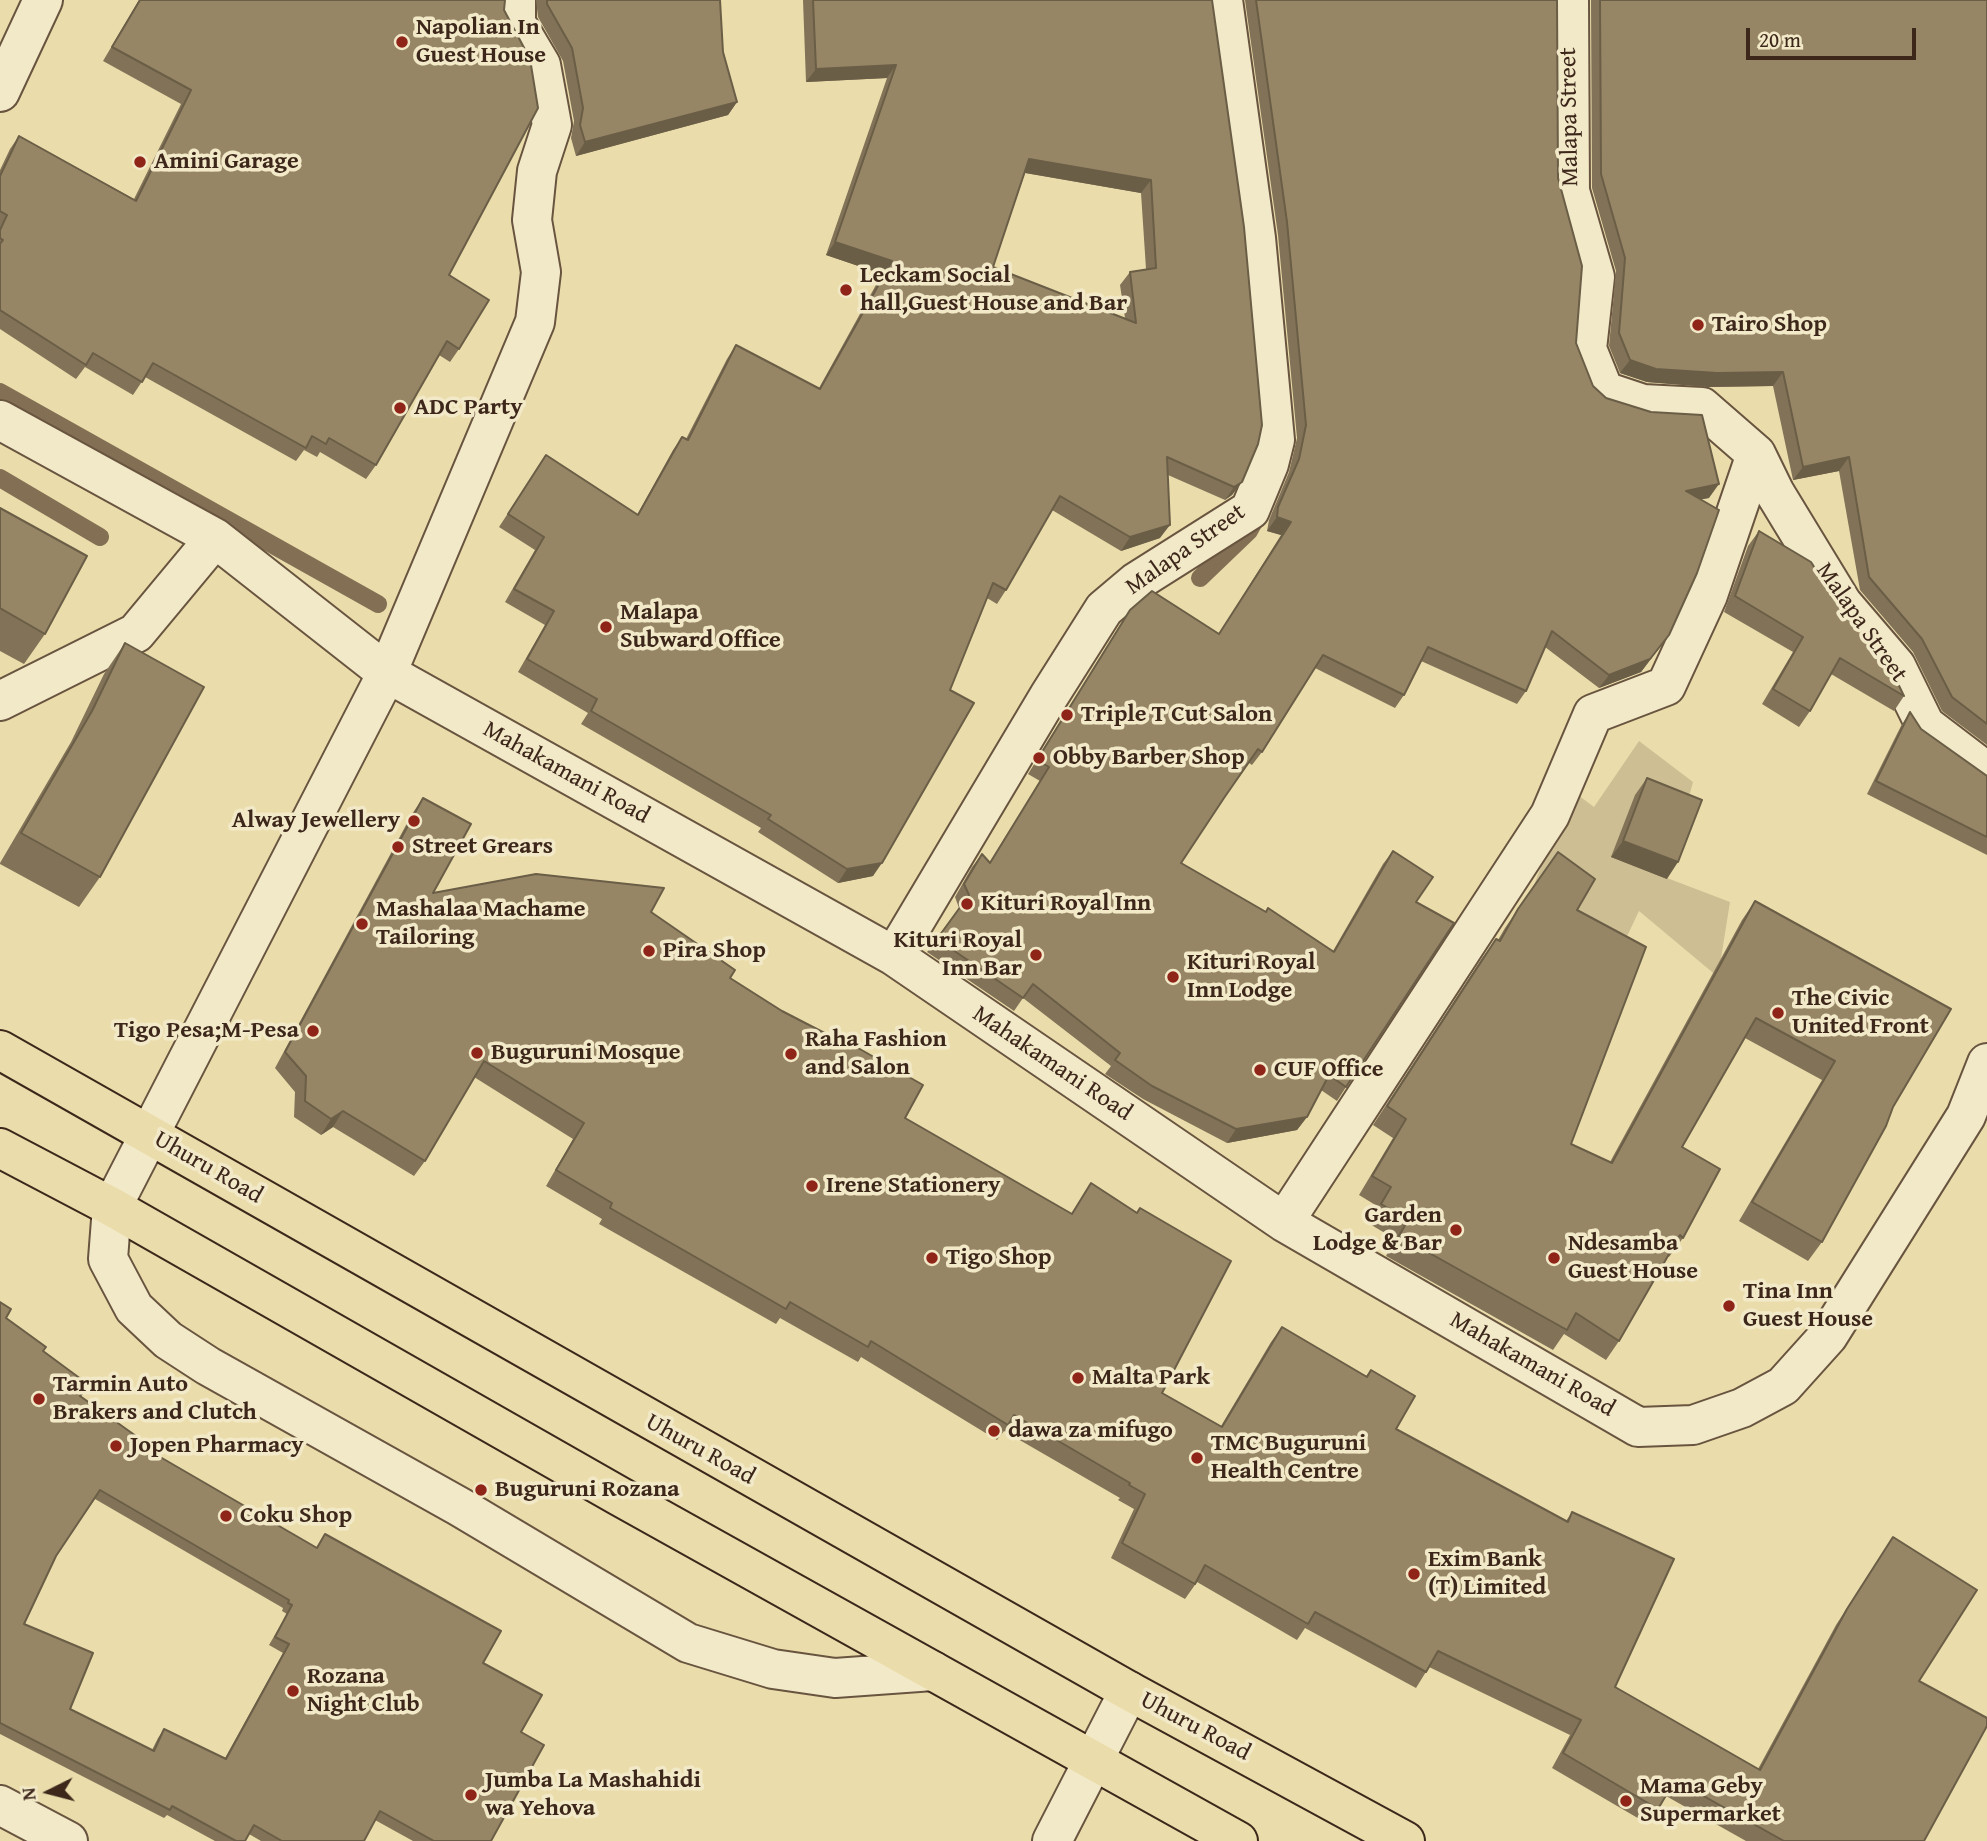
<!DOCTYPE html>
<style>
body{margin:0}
#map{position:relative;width:1987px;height:1841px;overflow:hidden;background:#ebddab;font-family:"Gentium Book Plus",serif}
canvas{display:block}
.north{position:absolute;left:14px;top:1757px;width:70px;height:70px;-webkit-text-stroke:5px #f2e9c8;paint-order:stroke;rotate:264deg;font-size:19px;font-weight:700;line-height:28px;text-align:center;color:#3d271b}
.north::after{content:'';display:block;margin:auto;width:24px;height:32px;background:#3d271b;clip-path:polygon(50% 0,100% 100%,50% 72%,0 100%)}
.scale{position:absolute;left:1746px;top:28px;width:170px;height:32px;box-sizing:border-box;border:4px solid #3d271b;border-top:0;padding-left:9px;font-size:21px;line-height:24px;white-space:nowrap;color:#3d271b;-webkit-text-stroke:5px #f2e9c8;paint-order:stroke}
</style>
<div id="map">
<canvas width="1987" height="1841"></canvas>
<div class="north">N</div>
<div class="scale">20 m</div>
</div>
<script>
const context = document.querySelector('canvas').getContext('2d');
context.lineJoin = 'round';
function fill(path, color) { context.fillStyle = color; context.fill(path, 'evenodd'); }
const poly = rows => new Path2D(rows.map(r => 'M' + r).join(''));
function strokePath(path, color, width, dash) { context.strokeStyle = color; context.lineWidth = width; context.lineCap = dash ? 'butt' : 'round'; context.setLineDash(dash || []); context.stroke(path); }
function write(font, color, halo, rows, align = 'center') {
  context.font = font + ' "Gentium Book Plus",serif'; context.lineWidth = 7; context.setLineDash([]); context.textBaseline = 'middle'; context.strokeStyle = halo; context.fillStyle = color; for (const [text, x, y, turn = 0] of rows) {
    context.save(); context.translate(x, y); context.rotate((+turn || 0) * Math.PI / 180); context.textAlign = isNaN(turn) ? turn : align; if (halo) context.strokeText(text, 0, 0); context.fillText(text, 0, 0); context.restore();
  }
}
const green = poly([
 [1639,741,1693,782,1667,878,1730,902,1718,977,1639,911,1613,966,1533,888,1570,789,1594,807]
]);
const stream = poly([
 [0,392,378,604],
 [0,478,100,537],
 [1200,578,1249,531,1255,520]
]);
const minor = poly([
 [516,0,516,23,541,65,552,125,537,171,532,220,541,272,535,322,387,673,112,1207,108,1259,134,1308,168,1340,208,1366,460,1507,688,1643,773,1669,835,1678,933,1671],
 [1569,0,1570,191,1595,277,1587,349,1604,391,1643,404,1702,407,1756,454,1775,493,1842,603,1896,666,1925,725,1987,772],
 [0,92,43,0],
 [0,420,215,538,387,673,894,956,1284,1222,1638,1427,1693,1425,1742,1408,1783,1386,1828,1336,1966,1116,1987,1063],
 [0,701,136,633,215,538],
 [894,956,1049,696,1104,609,1136,582,1250,510,1269,464,1275,440,1256,238,1223,0],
 [1284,1222,1550,815,1593,714,1666,686,1708,595,1756,454],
 [0,1805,68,1841],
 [1052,1841,1129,1691]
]);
const major = poly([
 [0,1050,1129,1691,1405,1841],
 [0,1148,112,1207,619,1496,1238,1841]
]);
const wall = poly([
 [139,0,505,0,449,275,459,349,450,362,439,355,376,465,366,479,320,452,317,457,304,450,296,461,145,377,133,395,85,367,76,379,0,329,0,170,10,149,19,136,134,199,181,104,103,61],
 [536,0,720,0,723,52,737,102,728,115,576,156,571,138,574,121,563,61,538,17],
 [803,0,1212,0,1242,482,1232,495,1225,500,1168,475,1160,538,1121,551,1052,510,1006,590,997,604,987,598,873,876,838,883,758,832,761,828,581,724,588,713,518,672,545,625,505,602,535,550,499,527,546,455,637,515,673,450,682,437,686,439,727,359,736,345,819,388,882,274,826,255,887,78,806,82],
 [1025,173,1141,193,1146,269,1130,272,1120,285,1125,318,993,267],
 [1245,0,1557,0,1558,178,1576,343,1593,386,1709,498,1701,499,1669,635,1641,672,1599,688,1545,647,1526,691,1517,704,1421,661,1404,695,1395,708,1315,668,1262,752,1252,765,1249,763,1222,800,1181,863,1333,951,1383,864,1393,851,1416,902,1346,1087,1337,1101,1321,1090,1307,1117,1297,1130,1227,1143,1143,1099,1105,1074,1111,1066,1023,998,1014,1011,927,952,959,908,955,897,972,867,982,854,990,862,1040,781,1028,774,1130,610,1219,634,1281,535,1267,531,1269,520,1289,472,1297,438,1278,235],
 [1591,0,1987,0,1987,745,1942,711,1913,652,1860,590,1839,471,1793,480,1773,386,1708,387,1647,382,1620,373,1609,346,1616,271,1592,188],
 [0,508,45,634,24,664,0,651],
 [1759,531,1836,602,1904,696,1894,711,1831,674,1810,711,1799,727,1762,704,1793,652,1724,612,1748,546],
 [125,643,100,877,79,907,0,864,0,863,71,742,104,674],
 [1910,712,1921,729,1987,776,1987,855,1867,794,1901,726],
 [1647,778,1667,879,1611,857,1635,795],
 [423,798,433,893,651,912,730,978,905,1118,1071,1214,1091,1183,1162,1393,1221,1426,1271,1342,1282,1327,1366,1376,1371,1370,1396,1429,1566,1521,1572,1512,1615,1687,1758,1769,1836,1625,1893,1537,1919,1681,1924,1841,1746,1841,1666,1796,1648,1824,1552,1768,1570,1735,1429,1667,1416,1688,1305,1628,1297,1640,1197,1582,1185,1599,1111,1558,1134,1509,1118,1500,1120,1498,1004,1431,997,1440,861,1357,858,1362,780,1318,776,1324,599,1224,602,1219,546,1186,573,1139,474,1077,425,1161,414,1176,333,1127,321,1135,294,1117,295,1092,275,1068,412,814],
 [1558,852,1577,910,1571,1144,1610,1162,1742,920,1755,901,1893,1107,1822,1242,1808,1261,1739,1221,1822,1080,1745,1038,1682,1147,1683,1238,1669,1257,1668,1256,1619,1341,1606,1360,1564,1334,1553,1350,1386,1256,1395,1239,1368,1223,1377,1206,1359,1195,1393,1138,1373,1125,1482,958,1496,939,1498,940,1505,928],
 [0,1302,6,1318,43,1351,81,1397,155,1454,316,1548,325,1534,483,1663,521,1732,491,1841,413,1841,375,1820,364,1841,261,1841,249,1834,245,1841,215,1841,167,1815,164,1818,0,1734],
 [95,1499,283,1608,282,1611,287,1614,269,1645,283,1653,225,1758,164,1729,158,1738,152,1750,70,1709,24,1624,56,1556]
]);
const shadedWall = poly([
 [896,65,887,78,806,82,816,69],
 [737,102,728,115,576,156,585,142],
 [1029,159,1151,180,1141,193,1020,172],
 [835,242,892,261,882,274,826,255],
 [1630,360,1783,372,1773,386,1708,387,1647,382,1620,373],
 [1849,457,1839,471,1793,480,1803,467],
 [1242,482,1232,495,1225,500,1234,487],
 [1719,484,1709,498,1677,504,1686,491],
 [1277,517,1291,522,1281,535,1267,531],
 [1170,525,1160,538,1121,551,1130,537],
 [1669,635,1641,672,1599,688,1609,675],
 [1623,841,1678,862,1667,879,1611,857],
 [882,863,873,876,838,883,847,869],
 [343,1111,333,1127,321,1135,331,1119],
 [1307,1117,1297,1130,1227,1143,1236,1129]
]);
const building = poly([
 [140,0,505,0,504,10,530,59,538,108,449,275,489,300,459,349,447,341,376,465,329,438,326,444,312,436,306,448,153,363,142,382,93,353,86,365,0,310,0,244,3,240,0,238,0,230,7,215,0,211,0,176,19,136,136,201,191,90,112,47,140,0],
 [547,0,720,0,723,52,737,102,585,142,580,125,583,108,572,48,547,4,547,0],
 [813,0,1212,0,1244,227,1262,425,1258,444,1242,482,1234,487,1167,457,1170,525,1130,537,1060,496,1006,590,993,583,950,690,974,703,882,863,847,869,768,819,771,815,591,711,597,699,527,659,554,611,514,589,544,537,508,514,546,455,638,515,682,437,688,440,736,345,820,389,892,261,835,242,896,65,816,69,813,0],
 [1029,159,1151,180,1156,268,1130,272,1136,323,993,267,1029,159],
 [1256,0,1557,0,1558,178,1582,266,1576,343,1593,386,1606,398,1651,412,1702,415,1719,484,1686,491,1719,510,1697,573,1669,635,1650,659,1609,675,1552,631,1526,691,1428,647,1404,695,1323,655,1262,752,1258,749,1224,798,1181,863,1266,912,1268,908,1334,952,1393,851,1433,877,1416,902,1454,923,1346,1087,1329,1075,1307,1117,1236,1129,1152,1086,1115,1060,1120,1053,1033,984,1023,998,937,939,969,895,964,884,982,854,990,863,1049,767,1037,760,1130,610,1152,591,1219,634,1291,522,1277,517,1278,507,1299,459,1306,425,1287,222,1256,0],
 [1600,0,1987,0,1987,724,1952,697,1922,639,1869,577,1849,457,1803,467,1783,372,1717,373,1656,369,1630,360,1619,333,1625,258,1601,174,1600,0],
 [0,508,87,556,45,634,0,608,0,508],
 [1759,531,1811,562,1836,602,1888,663,1904,696,1840,658,1810,711,1773,689,1803,637,1735,596,1759,531],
 [125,643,204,687,100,877,21,833,92,711,125,643],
 [1910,712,1921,729,1987,776,1987,837,1876,781,1910,712],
 [1647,778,1702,800,1678,862,1623,841,1647,778],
 [423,798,471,824,433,893,536,874,664,888,651,912,735,970,730,978,782,1011,842,1042,844,1040,923,1085,905,1118,1072,1214,1091,1183,1137,1213,1140,1208,1231,1261,1162,1393,1222,1427,1282,1327,1367,1377,1371,1370,1415,1396,1396,1429,1568,1522,1572,1512,1674,1559,1615,1687,1760,1770,1847,1609,1893,1537,1977,1590,1919,1681,1987,1718,1987,1726,1924,1841,1784,1841,1675,1780,1658,1809,1563,1753,1581,1720,1438,1651,1426,1672,1315,1612,1308,1624,1205,1565,1195,1584,1122,1543,1145,1494,1129,1485,1130,1483,1014,1415,1008,1425,871,1341,868,1347,790,1302,786,1309,610,1208,612,1203,556,1170,584,1123,484,1061,425,1161,343,1111,331,1119,305,1101,306,1076,285,1052,423,798],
 [1558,852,1595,879,1577,910,1646,947,1571,1144,1612,1163,1755,901,1951,1009,1893,1107,1886,1126,1822,1242,1752,1202,1835,1061,1756,1018,1682,1147,1720,1169,1683,1238,1680,1235,1619,1341,1576,1313,1567,1330,1399,1236,1408,1220,1381,1204,1391,1187,1372,1176,1406,1119,1387,1106,1496,939,1500,941,1518,909,1558,852],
 [0,1302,11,1309,6,1318,46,1347,43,1351,89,1385,80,1396,157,1451,155,1454,317,1548,325,1534,501,1631,483,1663,542,1695,521,1732,544,1745,491,1841,434,1841,380,1811,364,1841,282,1841,254,1825,245,1841,236,1841,172,1806,170,1810,0,1723,0,1302],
 [100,1490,289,1600,288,1603,292,1605,275,1637,289,1644,226,1759,164,1729,154,1751,70,1709,93,1653,24,1624,56,1556,100,1490]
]);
const markers = [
 [402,42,7,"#8f2418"],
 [140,162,7,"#8f2418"],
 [846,290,7,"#8f2418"],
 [1698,325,7,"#8f2418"],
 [400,408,7,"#8f2418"],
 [606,627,7,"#8f2418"],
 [1067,715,7,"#8f2418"],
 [1039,758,7,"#8f2418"],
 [414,821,7,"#8f2418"],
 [398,847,7,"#8f2418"],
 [967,904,7,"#8f2418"],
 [362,924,7,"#8f2418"],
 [649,951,7,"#8f2418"],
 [1036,955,7,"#8f2418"],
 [1173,977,7,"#8f2418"],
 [1778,1013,7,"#8f2418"],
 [313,1031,7,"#8f2418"],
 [477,1053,7,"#8f2418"],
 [791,1054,7,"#8f2418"],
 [1260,1070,7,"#8f2418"],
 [812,1186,7,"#8f2418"],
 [1456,1230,7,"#8f2418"],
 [932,1258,7,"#8f2418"],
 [1554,1258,7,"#8f2418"],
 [1729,1306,7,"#8f2418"],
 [1078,1378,7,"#8f2418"],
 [39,1399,7,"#8f2418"],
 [994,1431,7,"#8f2418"],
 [116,1446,7,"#8f2418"],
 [1197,1458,7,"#8f2418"],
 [481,1490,7,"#8f2418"],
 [226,1516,7,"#8f2418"],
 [1414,1574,7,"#8f2418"],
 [293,1691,7,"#8f2418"],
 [471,1795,7,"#8f2418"],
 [1626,1801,7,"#8f2418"]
];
const poiNames = [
 ["Napolian In",416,28],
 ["Guest House",416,56],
 ["Amini Garage",154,162],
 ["Leckam Social",860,276],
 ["hall,Guest House and Bar",860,304],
 ["Tairo Shop",1712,325],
 ["ADC Party",414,408],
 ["Malapa",620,613],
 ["Subward Office",620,641],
 ["Triple T Cut Salon",1081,715],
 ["Obby Barber Shop",1053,758],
 ["Alway Jewellery",400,821,"right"],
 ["Street Grears",412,847],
 ["Kituri Royal Inn",981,904],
 ["Mashalaa Machame",376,910],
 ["Tailoring",376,938],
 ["Kituri Royal",1022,941,"right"],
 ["Inn Bar",1022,969,"right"],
 ["Pira Shop",663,951],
 ["Kituri Royal",1187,963],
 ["Inn Lodge",1187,991],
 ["The Civic",1792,999],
 ["United Front",1792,1027],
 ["Tigo Pesa;M-Pesa",299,1031,"right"],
 ["Raha Fashion",805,1040],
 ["and Salon",805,1068],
 ["Buguruni Mosque",491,1053],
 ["CUF Office",1274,1070],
 ["Irene Stationery",826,1186],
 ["Garden",1442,1216,"right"],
 ["Lodge & Bar",1442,1244,"right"],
 ["Ndesamba",1568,1244],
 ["Guest House",1568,1272],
 ["Tigo Shop",946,1258],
 ["Tina Inn",1743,1292],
 ["Guest House",1743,1320],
 ["Malta Park",1092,1378],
 ["Tarmin Auto",53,1385],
 ["Brakers and Clutch",53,1413],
 ["dawa za mifugo",1008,1431],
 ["TMC Buguruni",1211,1444],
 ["Health Centre",1211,1472],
 ["Jopen Pharmacy",130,1446],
 ["Buguruni Rozana",495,1490],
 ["Coku Shop",240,1516],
 ["Exim Bank",1428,1560],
 ["(T) Limited",1428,1588],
 ["Rozana",307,1677],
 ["Night Club",307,1705],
 ["Jumba La Mashahidi",485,1781],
 ["wa Yehova",485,1809],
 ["Mama Geby",1640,1787],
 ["Supermarket",1640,1815]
];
const streetNames = [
 ["Malapa Street",1570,117,-91],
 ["Malapa Street",1186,550,-35],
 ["Malapa Street",1861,623,55],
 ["Mahakamani Road",566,773,29],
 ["Mahakamani Road",1052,1064,34],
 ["Uhuru Road",208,1168,30],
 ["Mahakamani Road",1532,1365,30],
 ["Uhuru Road",700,1450,29],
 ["Uhuru Road",1195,1727,28]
];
fill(green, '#cdbe93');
strokePath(stream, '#826f54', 18);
strokePath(minor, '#68543f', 42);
strokePath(major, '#3d271b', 42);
strokePath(minor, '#f2e9c8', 38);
strokePath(major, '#ebddab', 38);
fill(wall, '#827358');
fill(shadedWall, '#6a5e47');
fill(building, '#978666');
strokePath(building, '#6a5e47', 2);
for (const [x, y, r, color] of markers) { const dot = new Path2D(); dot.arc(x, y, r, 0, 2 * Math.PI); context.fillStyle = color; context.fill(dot); strokePath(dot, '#f2e9c8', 2.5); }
write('bold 24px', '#3d271b', '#f2e9c8', poiNames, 'left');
write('24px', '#3d271b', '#f2e9c8', streetNames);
</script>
